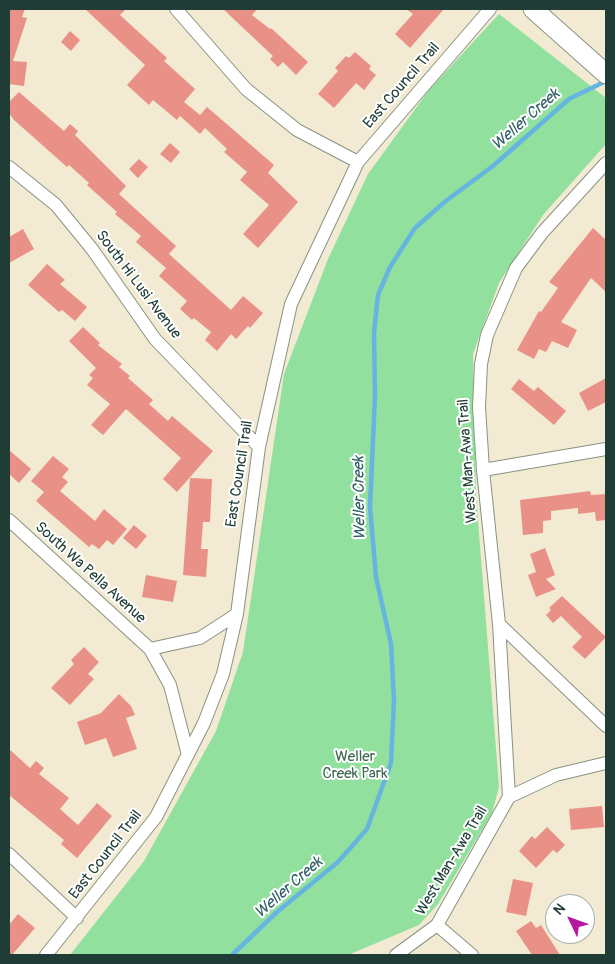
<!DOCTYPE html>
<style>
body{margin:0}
#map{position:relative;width:615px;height:964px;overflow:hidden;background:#f2ead2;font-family:Pangolin,sans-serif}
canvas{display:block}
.frame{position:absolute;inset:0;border:10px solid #1f3d34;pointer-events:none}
.north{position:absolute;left:545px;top:894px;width:50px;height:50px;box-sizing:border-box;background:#fff;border:1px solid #a5b1ae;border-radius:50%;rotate:312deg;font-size:14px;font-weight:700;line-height:20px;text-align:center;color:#1f3d34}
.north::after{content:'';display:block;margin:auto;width:18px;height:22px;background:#b5179e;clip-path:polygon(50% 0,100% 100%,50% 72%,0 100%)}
</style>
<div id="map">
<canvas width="615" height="964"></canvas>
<div class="frame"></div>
<div class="north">N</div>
</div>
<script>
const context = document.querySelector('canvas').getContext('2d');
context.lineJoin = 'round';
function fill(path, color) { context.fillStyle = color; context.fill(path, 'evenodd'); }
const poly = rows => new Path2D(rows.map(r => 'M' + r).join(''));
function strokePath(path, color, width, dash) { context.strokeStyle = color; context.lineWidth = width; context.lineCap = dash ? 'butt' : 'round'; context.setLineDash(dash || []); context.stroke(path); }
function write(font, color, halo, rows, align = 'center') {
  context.font = font + ' Pangolin,sans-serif'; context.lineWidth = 4; context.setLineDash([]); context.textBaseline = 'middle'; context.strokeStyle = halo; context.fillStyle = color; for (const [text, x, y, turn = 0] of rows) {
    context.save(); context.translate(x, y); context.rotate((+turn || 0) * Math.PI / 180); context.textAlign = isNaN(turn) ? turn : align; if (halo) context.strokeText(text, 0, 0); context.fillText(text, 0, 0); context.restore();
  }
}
const green = poly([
 [499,14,606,98,606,144,543,215,499,283,473,354,476,495,499,787,492,813,438,904,419,925,348,955,70,955,144,861,216,731,243,652,284,374,328,259,368,174,429,90]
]);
const stream = poly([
 [232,955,277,912,338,862,367,829,391,763,394,700,391,644,376,577,370,507,375,396,374,333,378,295,390,267,415,228,447,200,493,166,569,99,606,81]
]);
const building = poly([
 [9,9,25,9,22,17,27,18,13,61,27,62,24,86,9,84],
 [85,9,126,9,120,15,167,58,164,61,195,89,184,102,200,115,207,107,274,165,268,173,298,202,258,248,243,234,269,205,240,180,247,172,224,152,227,149,205,128,200,134,180,116,177,120,153,100,149,105,127,85,145,65],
 [223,9,257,9,252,15,270,29,271,28,308,62,296,75,283,62,278,67,270,59,273,56],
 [406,9,444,9,410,48,395,34,413,14],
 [70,31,80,40,71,51,61,42],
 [355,52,371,66,369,69,376,75,364,90,356,83,334,108,318,94,338,71,335,68,346,56,349,58],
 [19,92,64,131,70,124,78,131,75,135,126,186,119,194,176,246,169,254,231,310,243,296,263,313,250,328,248,326,236,339,231,334,217,351,205,340,211,332,194,318,192,320,180,309,187,301,159,276,166,268,136,242,141,236,115,214,117,212,87,185,89,183,69,165,67,167,14,120,9,113,9,102],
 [170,143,180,152,171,163,160,154],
 [139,159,148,167,138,178,129,169],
 [593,228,606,240,606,292,591,278,561,322,577,330,568,348,552,341,546,352,539,349,534,359,517,350,539,311,541,312,558,288,549,282],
 [23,229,34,249,9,263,9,237],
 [47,264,65,280,60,284,87,307,75,321,62,310,59,312,28,285],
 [83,327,100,343,98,345,122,364,119,367,130,376,128,378,153,400,149,404,168,421,172,416,213,451,177,492,163,479,181,458,126,409,103,435,91,425,110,404,87,385,93,378,89,375,96,368,69,341],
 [606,378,606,402,588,411,579,393],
 [519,379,534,391,538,387,566,411,554,425,511,389],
 [9,450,31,469,19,483,9,474],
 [53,456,69,469,62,477,68,482,60,491,95,521,104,509,127,529,113,545,107,540,99,549,92,544,89,547,36,501,44,492,31,481],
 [190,478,212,479,210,522,203,522,201,549,208,549,206,577,183,575],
 [590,491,591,495,606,494,606,520,596,521,595,512,578,514,578,508,551,511,551,520,543,521,543,533,523,535,520,500],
 [134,525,147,536,136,549,123,538],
 [545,548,555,575,546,579,556,589,536,597,528,575,536,572,530,554],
 [146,575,177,581,173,602,142,597],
 [562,596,606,637,585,659,572,647,582,637,561,616,553,623,546,615,551,610,549,608],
 [84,647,99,662,88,674,94,679,70,705,51,688,74,664,71,660],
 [119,694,131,706,135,715,126,718,137,749,113,757,106,738,85,745,77,722,101,713],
 [9,749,30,768,36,761,44,768,39,774,69,798,60,809,78,825,97,803,112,816,77,858,61,844,64,840,9,795],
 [602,806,604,827,571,830,569,809],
 [547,827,565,845,557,853,553,850,536,868,519,851,532,836,535,839],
 [513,879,533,883,526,916,506,912],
 [18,914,35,928,12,955,9,955,9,925],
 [531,921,536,928,541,925,560,955,532,955,516,931]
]);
const street = poly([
 [176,9,246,89,297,130,358,162],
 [9,167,56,205,92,249,155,339,259,447],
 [483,470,606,449],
 [9,520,150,649,170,685,188,755],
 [499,624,606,726],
 [150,649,200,638,237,614],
 [509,797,499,624,483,470,479,407,481,364,487,335,516,268,542,233,606,163],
 [9,854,77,918],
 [437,925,472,955],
 [46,955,156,817,204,723,223,674,237,614,259,447,291,304,358,162,490,9],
 [396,955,437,925,509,797,556,775,606,763]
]);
const primary = poly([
 [533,9,606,74]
]);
const streetNames = [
 ["East Council Trail",402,86,-49],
 ["South Hi Lusi Avenue",138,285,53],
 ["West Man-Awa Trail",468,461,-94],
 ["East Council Trail",240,474,-81],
 ["South Wa Pella Avenue",90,573,42],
 ["East Council Trail",106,855,-52],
 ["West Man-Awa Trail",452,861,-59]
];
const parkNames = [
 ["Weller",355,757],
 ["Creek Park",355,774]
];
const waterNames = [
 ["Weller Creek",526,120,-41],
 ["Weller Creek",360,498,-91],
 ["Weller Creek",289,888,-41]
];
fill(green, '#92e09e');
strokePath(stream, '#65b5e0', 4.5);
fill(building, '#e99187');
strokePath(street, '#889483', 14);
strokePath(primary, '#889483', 21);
strokePath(street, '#fff', 12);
strokePath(primary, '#fff', 19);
write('15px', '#1f3d34', '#fff', streetNames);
write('15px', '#3c664e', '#fff', parkNames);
write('italic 16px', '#346168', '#fff', waterNames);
</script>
